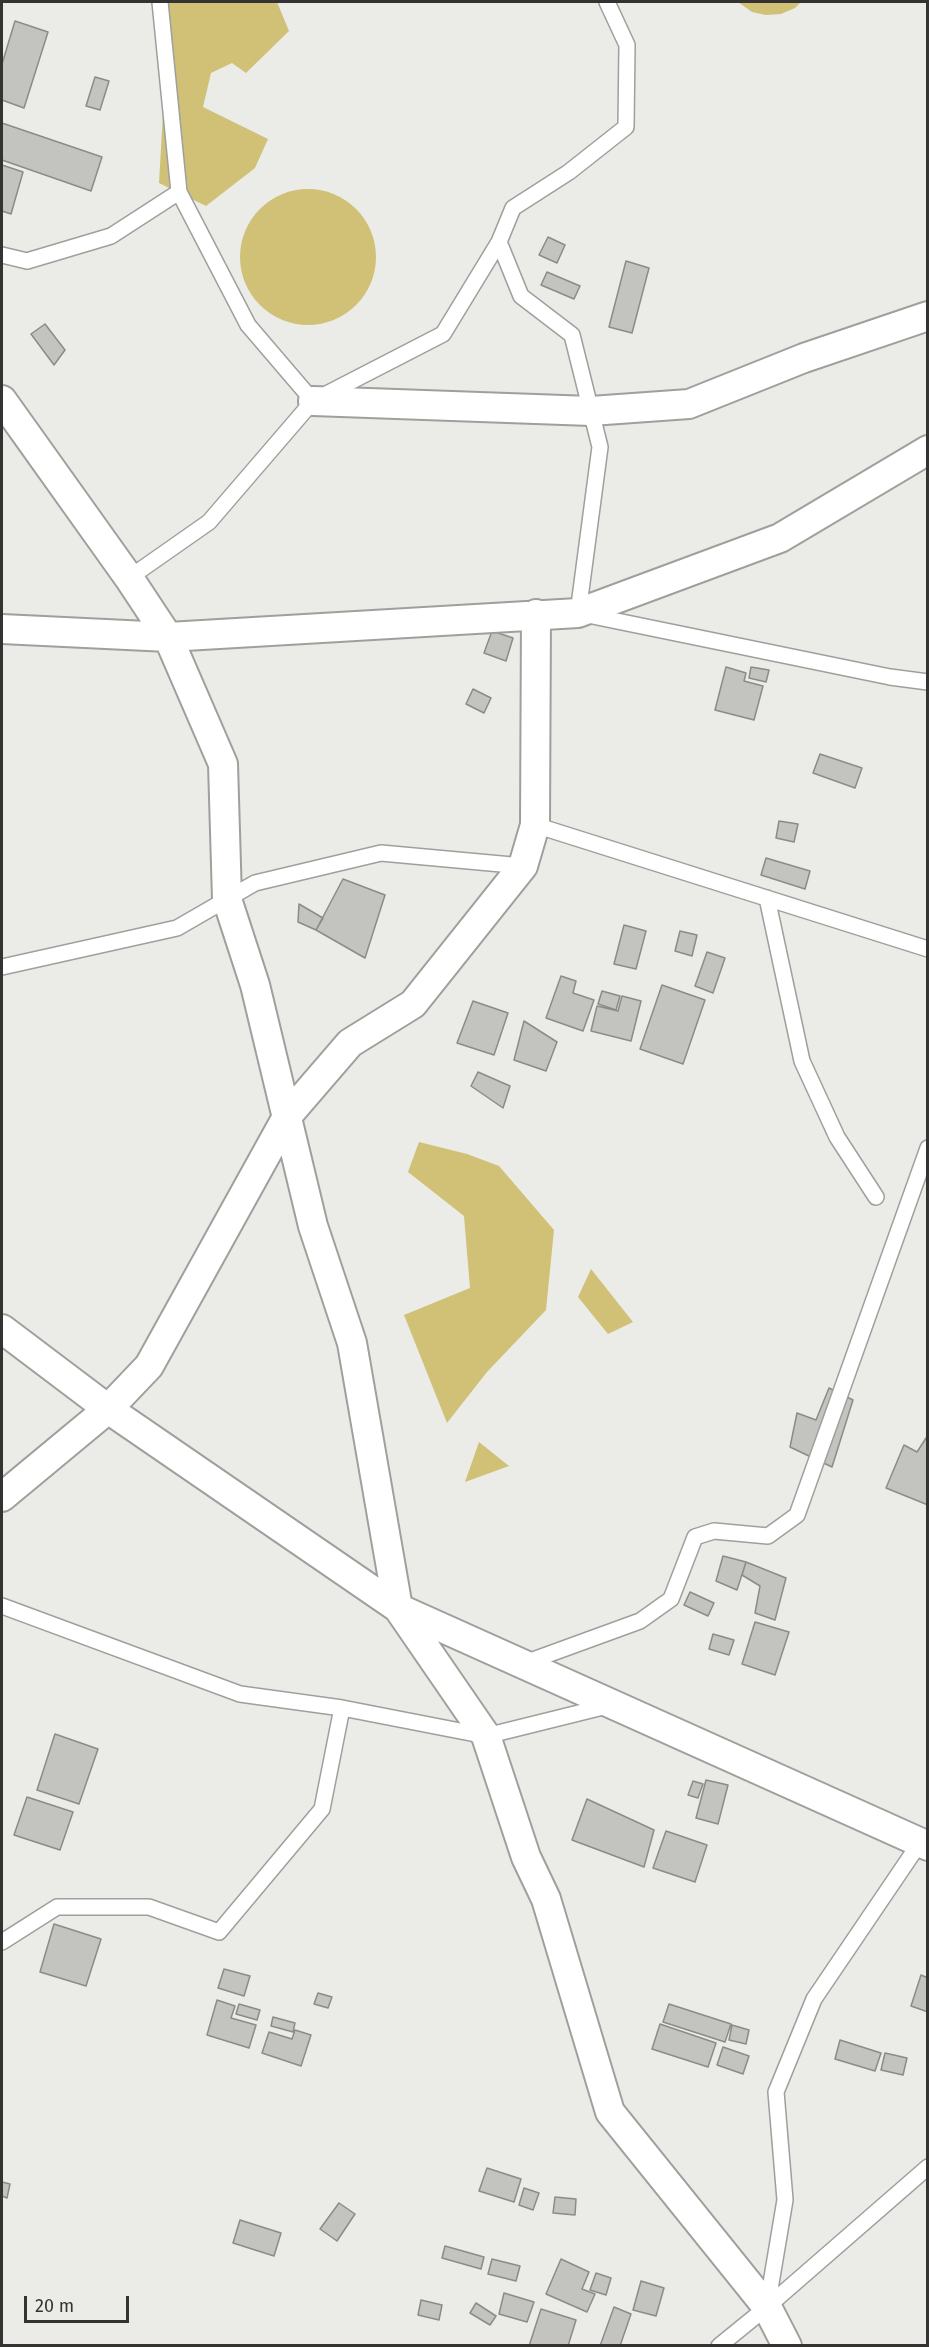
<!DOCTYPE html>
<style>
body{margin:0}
#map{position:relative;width:929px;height:2347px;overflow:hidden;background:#ebebe8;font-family:"Fira Sans",sans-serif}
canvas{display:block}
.frame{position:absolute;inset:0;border:3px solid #343332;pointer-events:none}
.scale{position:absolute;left:24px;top:2296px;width:105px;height:27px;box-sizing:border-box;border:3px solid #343332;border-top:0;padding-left:8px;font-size:18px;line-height:21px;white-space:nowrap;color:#343332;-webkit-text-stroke:4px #ebebe8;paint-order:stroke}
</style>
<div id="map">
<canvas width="929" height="2347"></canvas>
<div class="frame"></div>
<div class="scale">20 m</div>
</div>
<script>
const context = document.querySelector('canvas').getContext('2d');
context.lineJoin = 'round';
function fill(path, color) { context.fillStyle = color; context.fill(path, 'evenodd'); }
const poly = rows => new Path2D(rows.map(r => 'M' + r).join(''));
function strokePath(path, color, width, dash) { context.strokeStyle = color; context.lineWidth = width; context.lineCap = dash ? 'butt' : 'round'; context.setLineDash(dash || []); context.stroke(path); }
const green = poly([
 [156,2,277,2,289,31,246,73,232,63,211,73,203,107,268,139,255,168,206,206,159,183,166,60],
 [738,2,801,2,795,8,781,14,766,15,752,12],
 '240 257a68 68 0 1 1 136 0a68 68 0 1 1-136 0Z',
 [419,1142,467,1154,499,1166,554,1230,546,1310,487,1372,447,1423,404,1315,470,1288,464,1216,408,1172],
 [591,1269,633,1322,608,1334,578,1297],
 [479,1442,509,1466,465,1482]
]);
const building = poly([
 [15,21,48,32,24,108,2,100,2,64,15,21],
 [95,77,109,81,100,110,86,106,95,77],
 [2,123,102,157,91,191,2,160,2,123],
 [2,165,23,172,11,214,2,211,2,165],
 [548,237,565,245,557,263,539,255,548,237],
 [626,261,649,268,632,333,609,327,626,261],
 [547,272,580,286,574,299,541,285,547,272],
 [45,324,65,350,54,365,31,334,45,324],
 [492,631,513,638,506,661,484,653,492,631],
 [726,667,746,673,744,681,763,686,754,720,715,710,726,667],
 [751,667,769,670,766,682,749,678,751,667],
 [473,689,491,698,484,713,466,704,473,689],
 [820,754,862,768,855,788,813,773,820,754],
 [779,821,798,824,794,842,776,838,779,821],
 [766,858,810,871,805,889,761,875,766,858],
 [343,879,385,895,365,958,316,930,343,879],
 [299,904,323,918,316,930,298,922,299,904],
 [624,925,646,931,636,969,614,964,624,925],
 [680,931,697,935,692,956,675,951,680,931],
 [707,952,725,958,713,993,695,986,707,952],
 [561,976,576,981,573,993,594,1000,583,1031,546,1018,561,976],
 [662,985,705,1000,683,1064,640,1049,662,985],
 [602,991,620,996,616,1010,598,1004,602,991],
 [622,996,641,1001,631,1041,591,1031,597,1006,618,1011,622,996],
 [473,1001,508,1013,494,1055,457,1043,473,1001],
 [524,1021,557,1042,546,1071,514,1060,524,1021],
 [478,1072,510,1086,503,1108,471,1086,478,1072],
 [829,1388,853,1400,832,1467,790,1447,797,1413,816,1420,829,1388],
 [928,1435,928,1505,886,1488,904,1445,917,1452,928,1435],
 [723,1556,746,1562,737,1590,716,1581,723,1556],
 [746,1562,786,1578,775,1620,755,1613,760,1586,742,1575,746,1562],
 [690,1592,714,1603,708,1616,684,1605,690,1592],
 [755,1622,789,1632,775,1675,742,1664,755,1622],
 [713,1634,734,1640,729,1655,709,1649,713,1634],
 [55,1734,98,1749,79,1804,37,1790,55,1734],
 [706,1780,728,1785,718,1824,696,1818,706,1780],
 [693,1781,703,1784,698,1798,688,1795,693,1781],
 [27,1797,73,1812,60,1850,14,1835,27,1797],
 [587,1799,654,1830,644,1867,572,1840,587,1799],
 [666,1831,707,1845,695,1882,653,1868,666,1831],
 [54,1924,101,1939,86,1986,40,1972,54,1924],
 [224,1969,250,1976,244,1996,218,1988,224,1969],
 [921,1975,928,1978,928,2012,911,2006,921,1975],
 [318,1993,332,1997,328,2008,314,2004,318,1993],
 [217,2000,235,2006,231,2018,256,2025,249,2048,207,2035,217,2000],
 [239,2004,260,2010,257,2020,236,2014,239,2004],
 [669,2004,731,2024,725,2042,663,2022,669,2004],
 [273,2017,295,2023,293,2032,271,2026,273,2017],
 [660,2024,716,2043,708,2067,652,2049,660,2024],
 [732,2025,749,2030,746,2044,729,2040,732,2025],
 [295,2030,311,2035,301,2066,262,2053,269,2032,292,2039,295,2030],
 [840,2040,881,2053,875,2071,835,2059,840,2040],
 [723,2047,749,2056,743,2074,717,2065,723,2047],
 [885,2053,907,2058,903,2075,881,2070,885,2053],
 [487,2168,521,2179,514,2202,479,2191,487,2168],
 [2,2182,10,2184,7,2198,2,2196,2,2182],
 [524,2188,539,2193,533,2210,519,2205,524,2188],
 [555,2197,576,2199,575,2215,553,2213,555,2197],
 [339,2203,355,2214,337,2241,320,2229,339,2203],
 [240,2220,281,2233,274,2256,233,2243,240,2220],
 [445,2246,484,2257,481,2269,442,2258,445,2246],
 [492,2259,520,2266,516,2281,488,2274,492,2259],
 [561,2259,589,2272,582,2289,595,2294,587,2312,546,2294,561,2259],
 [596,2273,611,2278,606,2295,590,2290,596,2273],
 [641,2281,664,2288,656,2316,633,2310,641,2281],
 [504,2293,534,2302,527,2322,499,2314,504,2293],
 [421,2300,442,2305,439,2320,418,2315,421,2300],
 [476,2303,496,2316,490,2325,470,2313,476,2303],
 [614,2307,631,2314,620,2346,600,2346,614,2307],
 [541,2309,576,2320,568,2346,529,2346,541,2309]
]);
const service = poly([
 [160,2,179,192,248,325,313,401],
 [607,2,627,45,626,127,569,172,513,208,499,242,521,296,572,335,600,447,578,613,890,677,928,682],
 [2,255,27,261,111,236,179,192],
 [129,578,209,522,313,401,443,334,499,242],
 [535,825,928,949],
 [767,898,802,1061,837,1137,876,1197],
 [2,967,177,928,255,883,381,853,523,866],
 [2,1606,240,1694,342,1708,486,1736,611,1705],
 [522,1664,640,1621,671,1599,695,1537,714,1531,768,1536,797,1515,928,1148],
 [2,1942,57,1907,149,1907,219,1932,322,1809,342,1708],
 [767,2307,785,2200,776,2092,814,1999,919,1844],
 [719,2346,767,2307,928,2167]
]);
const minor = poly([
 [2,400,129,578,168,637,223,764,227,899,255,985,313,1226,352,1343,398,1608,486,1736,526,1857,546,1899,610,2112,767,2307,787,2346],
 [313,401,591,411,689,404,804,358,928,316],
 [2,629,168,637,578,613,780,538,928,450],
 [2,1329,108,1409,398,1608,928,1846],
 [2,1497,108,1409,149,1366,288,1115,350,1043,413,1004,523,866,535,825,536,614]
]);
fill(green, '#d0c177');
fill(building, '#c3c3c0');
strokePath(building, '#8b8b88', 1.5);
strokePath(service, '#9f9f9c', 18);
strokePath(minor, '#9f9f9c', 32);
strokePath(service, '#fff', 15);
strokePath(minor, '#fff', 28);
</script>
